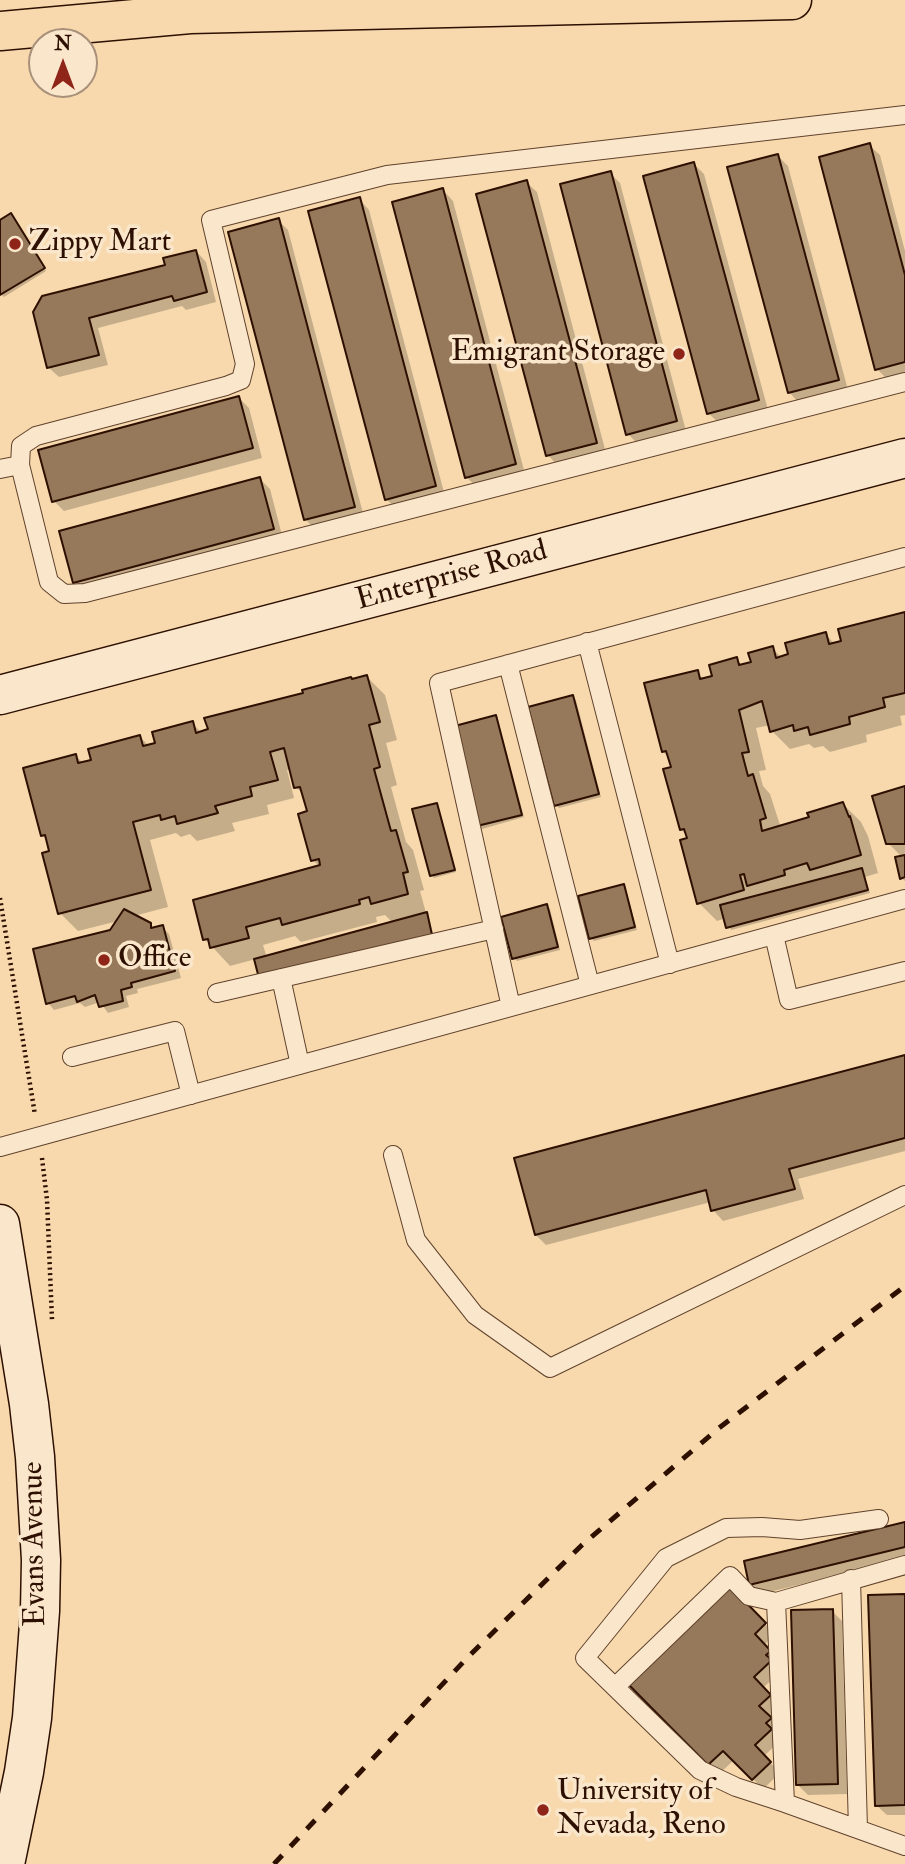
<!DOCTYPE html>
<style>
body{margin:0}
#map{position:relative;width:905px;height:1864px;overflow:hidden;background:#f7d9ad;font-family:"IM FELL Double Pica",serif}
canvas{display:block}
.north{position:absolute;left:28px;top:28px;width:70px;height:70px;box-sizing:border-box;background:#fae6ca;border:2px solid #a8907a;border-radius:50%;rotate:0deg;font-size:19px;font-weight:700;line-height:28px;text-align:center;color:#2d1001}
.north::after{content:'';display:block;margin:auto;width:24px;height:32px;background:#8f2418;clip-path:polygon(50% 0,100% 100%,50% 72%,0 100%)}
</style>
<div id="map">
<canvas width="905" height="1864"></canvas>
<div class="north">N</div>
</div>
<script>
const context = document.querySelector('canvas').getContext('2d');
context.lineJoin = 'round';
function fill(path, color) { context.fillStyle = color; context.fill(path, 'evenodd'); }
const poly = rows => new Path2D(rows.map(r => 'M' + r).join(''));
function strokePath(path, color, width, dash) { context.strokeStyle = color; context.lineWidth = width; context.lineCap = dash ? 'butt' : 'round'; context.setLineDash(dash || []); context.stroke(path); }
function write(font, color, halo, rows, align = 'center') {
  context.font = font + ' "IM FELL Double Pica",serif'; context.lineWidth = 7; context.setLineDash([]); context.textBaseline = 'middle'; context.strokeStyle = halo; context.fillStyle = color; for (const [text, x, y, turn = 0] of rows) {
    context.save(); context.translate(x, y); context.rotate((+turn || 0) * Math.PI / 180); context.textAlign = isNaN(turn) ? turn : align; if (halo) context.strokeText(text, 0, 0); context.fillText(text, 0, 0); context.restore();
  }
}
const shadow = poly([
 [869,145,880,155,905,251,905,374,887,379,877,369],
 [778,156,788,166,848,390,799,403,789,392],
 [694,164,704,174,768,410,719,423,708,413],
 [610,173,620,183,686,431,638,444,628,434],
 [526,182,537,192,606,453,558,466,548,455],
 [443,190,453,201,525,474,477,487,466,477],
 [359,199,369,210,445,496,397,509,386,499],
 [14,219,46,271,4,297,0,293,0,222],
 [278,220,288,230,364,517,316,530,306,520],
 [196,251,206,262,216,302,186,310,182,306,98,328,108,365,59,377,48,367,35,312,167,266],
 [239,398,249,408,262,458,64,511,54,501],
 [260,479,270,489,283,539,85,592,75,582],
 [905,614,905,715,900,716,902,725,866,735,867,742,830,752,823,746,814,748,809,744,790,749,772,731,770,725,756,728,766,770,759,771,763,786,770,794,781,828,811,819,843,804,861,822,868,836,878,873,865,877,870,893,731,930,726,918,717,921,699,903,689,839,681,829,673,768,670,758,663,752,697,672,704,680,715,677,736,659,743,666,753,663,772,648,782,658,825,634,835,644],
 [367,677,385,695,397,740,386,743,397,785,391,787,406,842,413,850,424,890,420,891,426,913,429,917,434,937,264,984,261,981,256,959,230,966,205,939,195,901,320,867,313,860,301,815,309,812,304,795,296,787,291,769,287,770,294,798,267,805,269,814,232,823,235,831,197,841,190,834,181,837,176,833,150,840,168,907,134,916,154,929,162,927,169,934,181,978,137,989,138,993,126,996,129,1007,108,1013,100,1002,85,1007,80,1003,54,1010,48,1003,35,950,112,931,118,921,78,931,60,913,44,854,51,852,48,841,43,836,25,769,76,756,84,764,93,761,90,750,140,737,149,746,157,744,154,733,192,723,202,733,210,730,207,719,305,694,304,691,350,679,352,681],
 [385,915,393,923,267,958,263,945,295,936,301,942,377,922,376,917],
 [573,697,576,700,601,797,559,808,556,805],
 [496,717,498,720,524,817,482,829,479,826],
 [905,788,905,881,902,878,902,857,888,843],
 [436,805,439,808,456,872,434,878,432,875],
 [623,886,626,889,637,930,594,941,591,938],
 [547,906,550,909,560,950,517,961,514,958],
 [905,1057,905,1151,798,1179,804,1199,723,1221,713,1210,711,1202,546,1245,536,1235],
 [905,1523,905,1559,761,1594,751,1584],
 [730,1588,775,1634,764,1645,780,1662,780,1672,763,1688,780,1706,768,1717,780,1729,781,1740,764,1756,780,1773,763,1789,734,1760,719,1774,631,1685],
 [905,1596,905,1815,887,1815,876,1805],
 [832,1611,842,1621,847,1794,808,1795,798,1785]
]);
const building = poly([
 [870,143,905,275,905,362,875,370,819,157,870,143],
 [778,154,839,380,788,393,727,167,778,154],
 [694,162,759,400,707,414,643,176,694,162],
 [611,171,677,421,626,435,560,184,611,171],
 [527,180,597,443,546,456,476,194,527,180],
 [443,188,516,464,465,478,392,202,443,188],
 [360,197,436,486,385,500,308,211,360,197],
 [11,213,45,268,0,295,0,220,11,213],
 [279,218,355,507,304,520,228,232,279,218],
 [196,250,207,292,174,301,172,296,89,318,99,355,47,368,33,312,42,296,165,265,163,258,196,250],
 [239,396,253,448,52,502,38,450,239,396],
 [260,477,274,529,73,583,59,531,260,477],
 [905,612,905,693,883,698,885,707,849,717,850,724,810,735,808,727,794,731,793,725,770,732,762,701,739,710,749,752,742,753,748,776,753,774,766,818,760,820,762,831,809,817,807,813,843,802,849,817,850,816,861,855,810,870,807,863,784,870,785,875,747,886,744,874,740,875,744,890,697,904,680,840,687,838,684,829,680,830,663,769,671,767,666,751,662,752,644,683,698,670,700,679,712,676,709,665,737,657,739,665,751,662,748,653,773,646,776,658,788,654,785,643,826,632,829,644,841,641,838,629,905,612],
 [367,675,380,722,369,725,380,767,374,769,391,831,396,830,408,872,403,873,408,894,371,904,369,897,359,900,360,904,282,925,280,918,246,927,249,938,210,948,208,939,203,940,193,900,320,865,319,859,311,861,298,814,307,811,300,787,294,788,284,748,270,752,278,780,250,787,252,796,215,806,218,813,177,824,175,816,161,820,160,815,133,822,151,890,58,914,42,853,49,851,45,835,41,836,23,768,76,754,78,763,91,760,88,749,140,735,143,746,155,743,152,732,193,721,196,733,208,729,204,718,303,693,302,690,351,677,352,679,367,675],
 [573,695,599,794,554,806,528,707,573,695],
 [496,715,522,815,477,826,451,727,496,715],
 [905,786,905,844,886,844,872,796,905,786],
 [437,803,455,870,430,876,412,809,437,803],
 [905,855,905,877,900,879,895,857,905,855],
 [862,868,868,890,726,928,720,905,862,868],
 [624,884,635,927,589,939,578,896,624,884],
 [547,904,558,947,512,959,501,917,547,904],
 [124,909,151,923,151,928,163,925,175,971,131,983,132,987,121,990,123,1001,99,1007,95,995,77,1002,75,996,46,1004,33,949,110,930,124,909],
 [427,912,432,935,260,982,254,959,427,912],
 [905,1055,905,1138,789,1169,795,1189,711,1211,706,1190,535,1235,514,1158,905,1055],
 [905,1522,905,1547,749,1585,744,1561,905,1522],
 [730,1586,766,1623,755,1634,771,1651,766,1655,772,1660,754,1677,771,1695,759,1706,772,1718,766,1723,772,1729,755,1745,771,1762,752,1780,723,1751,708,1765,629,1685,730,1586],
 [905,1594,905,1805,875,1806,868,1595,905,1594],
 [833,1609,838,1784,796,1785,791,1610,833,1609]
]);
const path = poly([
 [0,898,35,1115],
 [42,1158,47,1200,52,1320]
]);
const lane = poly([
 [20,465,21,446,36,436,226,386,241,380,245,364,211,220,387,175,905,115],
 [0,469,20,465,49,582,64,594,85,593,905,382],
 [587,642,670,964],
 [508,664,590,985],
 [774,935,789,1000,905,971],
 [281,978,300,1065],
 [217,993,494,929],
 [511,1007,439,683,905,557],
 [72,1057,175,1031,191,1095],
 [0,1147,905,899],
 [393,1155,416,1240,475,1315,550,1368,905,1195],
 [905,1565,776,1602,785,1803,905,1846],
 [851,1579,858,1829],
 [615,1687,730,1576,749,1596,776,1602],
 [785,1803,736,1787,700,1770,585,1658,666,1558,726,1528,762,1527,800,1530,879,1519]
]);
const secondary = poly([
 [0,695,905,458],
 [0,1224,29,1404,35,1457,41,1560,40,1611,32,1718,24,1772,5,1864]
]);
const primary = poly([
 [0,31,190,14,792,0]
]);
const rail = poly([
 [274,1864,468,1657,582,1545,719,1428,905,1286]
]);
const markers = [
 [15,244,7,"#8f2418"],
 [679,354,7,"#8f2418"],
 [104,960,7,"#8f2418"],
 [543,1810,7,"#8f2418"]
];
const poiNames = [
 ["Zippy Mart",29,244],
 ["Emigrant Storage",665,354,"right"],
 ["Office",118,960],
 ["University of",557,1793],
 ["Nevada, Reno",557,1827]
];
const streetNames = [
 ["Enterprise Road",452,577,-15],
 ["Evans Avenue",36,1544,-91]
];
fill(shadow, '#0003');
fill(building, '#96795a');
strokePath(building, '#2d1001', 2);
strokePath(lane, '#60422c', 20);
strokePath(secondary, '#2d1001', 41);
strokePath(primary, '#2d1001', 41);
strokePath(path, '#2d1001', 4.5, [2, 3.5]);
strokePath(lane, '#fae6ca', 18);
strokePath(secondary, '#fae6ca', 38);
strokePath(primary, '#f7d9ad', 38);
strokePath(rail, '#2d1001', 5, [12, 12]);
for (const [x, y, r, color] of markers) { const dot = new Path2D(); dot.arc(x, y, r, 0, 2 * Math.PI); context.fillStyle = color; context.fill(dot); strokePath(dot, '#fae6ca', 2.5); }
write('30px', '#2d1001', '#fae6ca', poiNames, 'left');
write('30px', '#2d1001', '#fae6ca', streetNames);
</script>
